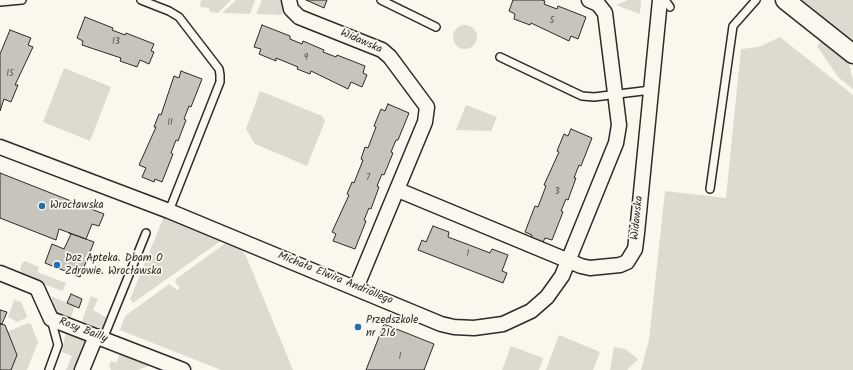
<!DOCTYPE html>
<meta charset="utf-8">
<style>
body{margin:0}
canvas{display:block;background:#fbf7ec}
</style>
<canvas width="853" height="370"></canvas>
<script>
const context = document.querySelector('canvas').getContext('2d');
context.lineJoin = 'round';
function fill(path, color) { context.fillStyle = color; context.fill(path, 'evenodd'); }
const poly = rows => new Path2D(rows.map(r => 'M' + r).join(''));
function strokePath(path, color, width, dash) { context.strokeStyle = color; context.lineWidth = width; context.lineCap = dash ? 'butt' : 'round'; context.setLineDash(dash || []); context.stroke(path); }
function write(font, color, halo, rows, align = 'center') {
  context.font = font + ' Kalam,sans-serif'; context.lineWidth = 3.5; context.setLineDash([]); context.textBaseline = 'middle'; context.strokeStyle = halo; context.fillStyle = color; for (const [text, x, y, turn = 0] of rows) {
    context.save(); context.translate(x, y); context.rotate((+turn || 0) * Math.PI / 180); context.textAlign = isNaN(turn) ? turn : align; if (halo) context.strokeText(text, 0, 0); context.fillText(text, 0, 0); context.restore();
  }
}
const green = poly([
 [201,0,231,0,218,13,210,12,209,8,200,7],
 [236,0,255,0,250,14,222,13],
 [262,0,285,0,282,15,256,14],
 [628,0,641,0,640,14,616,5],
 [800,0,853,0,853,40],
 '453 37a12 12 0 1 1 24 0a12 12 0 1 1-24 0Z',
 [780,37,853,95,853,370,641,370,649,340,665,191,726,198,741,49,759,47],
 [823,39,848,59,853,80,853,89,838,77,817,46],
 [64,68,111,87,90,141,43,122],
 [260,91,322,116,325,121,307,166,255,144,246,129],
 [466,105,497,117,491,131,456,130],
 [165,214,222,240,133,303,130,299],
 [230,240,236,242,246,256,293,370,221,370,120,330,125,316,169,284,177,290,180,288,175,282,176,279],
 [25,261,39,267,37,272,66,283,63,291,26,278,20,270,22,263],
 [51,296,75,306,69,322,56,312],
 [91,296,98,299,93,310,107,318,102,329,82,321],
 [14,300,21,302,27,316,26,318,17,322,8,317],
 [28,323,31,324,38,342,27,370,11,370,17,355,7,332],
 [68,332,83,339,86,346,77,370,66,370,72,356,62,352,65,336],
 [559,335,600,352,593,370,546,370],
 [511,346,543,358,539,370,502,370],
 [614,347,625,349,638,359,627,370,610,370],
 [121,352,152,365,137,370,111,370,109,366,111,361,116,363]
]);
const building = poly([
 [306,0,327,0,324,8,306,0],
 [513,0,542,0,545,1,544,4,557,9,558,6,586,17,578,39,571,36,569,41,531,23,530,25,514,19,515,14,509,11,513,0],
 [85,17,113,28,112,30,125,35,126,33,154,44,151,51,154,52,149,64,140,60,137,67,120,61,121,58,82,45,83,41,77,38,85,17],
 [262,25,290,36,290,39,302,44,303,41,324,50,323,52,336,57,337,55,365,66,363,73,367,75,362,87,351,82,348,89,311,71,310,74,297,69,298,67,276,58,276,61,259,54,261,49,254,47,262,25],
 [10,30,31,38,28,45,33,47,15,85,18,85,11,102,4,99,0,111,0,54,10,30],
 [181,71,202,79,191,107,189,106,184,119,186,120,178,141,176,140,171,153,173,154,162,182,155,179,154,182,142,177,146,168,139,165,156,127,154,127,159,114,161,115,174,76,179,78,181,71],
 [388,104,409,113,398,140,396,140,391,152,393,153,384,175,382,174,377,186,379,187,371,209,369,208,364,220,366,221,355,249,333,241,336,234,332,232,349,195,347,194,352,182,354,183,363,160,361,159,365,147,368,148,376,127,374,126,381,109,385,111,388,104],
 [571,129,592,138,581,166,579,165,574,178,576,178,568,200,566,199,561,211,563,212,552,240,545,238,543,242,531,238,532,235,525,232,535,206,538,207,546,186,544,185,559,152,557,151,564,134,568,136,571,129],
 [0,173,104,214,99,226,92,224,86,239,59,229,56,240,0,218,0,173],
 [433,226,449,232,448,237,472,246,490,253,492,249,508,255,502,271,507,273,503,283,418,250,422,240,426,242,433,226],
 [69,233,94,242,80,277,45,263,52,244,64,249,71,234,69,233],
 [71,294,82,299,79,308,67,303,71,294],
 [0,310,7,312,2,324,0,324,0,310],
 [0,324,5,325,17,355,11,370,0,370,0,324],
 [384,324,434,344,424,370,366,370,384,324]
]);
const service = poly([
 [141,0,169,11,179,17,219,69,220,75,220,82,169,211],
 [381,0,436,27],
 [665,0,670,7],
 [0,2,22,0],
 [500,57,582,96,594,97,651,90],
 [710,189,733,26,756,0],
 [103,339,146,233],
 [49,370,58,345,51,319]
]);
const minor = poly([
 [289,0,291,9,299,17,382,50,390,57,427,107,425,122,356,288],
 [0,147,169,211,441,324,454,327,474,328,503,324,531,311,547,297,562,276,616,143,619,125,605,13,598,4,589,0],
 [398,190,581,266,590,268,620,265,627,262,635,249,637,233,660,0],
 [0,273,37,288,51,319,183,370],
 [82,370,96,336]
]);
const tertiary = poly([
 [785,0,853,54]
]);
const markers = [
 [42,206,4,"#1f6fb2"],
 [57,265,4,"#1f6fb2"],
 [358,327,4,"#1f6fb2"]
];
const numberNames = [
 ["5",552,21],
 ["13",116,42],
 ["9",306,58],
 ["15",10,74],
 ["11",170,123],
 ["7",368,178],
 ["3",557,192],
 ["1",468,254],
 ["1",400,357]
];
const streetNames = [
 ["Widawska",361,42,24],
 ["Widawska",638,218,-84],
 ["Michała Elwira Andriollego",335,279,22],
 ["Rosy Bailly",83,331,21]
];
const poiNames = [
 ["Wrocławska",50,206],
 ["Doz Apteka. Dbam O",65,259],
 ["Zdrowie. Wrocławska",65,272],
 ["Przedszkole",366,321],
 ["nr 216",366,334]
];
fill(green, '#dddad0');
fill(building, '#c7c4bc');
strokePath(building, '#2b2b2b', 1);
strokePath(service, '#2b2b2b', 10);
strokePath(minor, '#2b2b2b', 17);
strokePath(tertiary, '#2b2b2b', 21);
strokePath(service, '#fbf7ec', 7);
strokePath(minor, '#fbf7ec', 14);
strokePath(tertiary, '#fbf7ec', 18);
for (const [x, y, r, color] of markers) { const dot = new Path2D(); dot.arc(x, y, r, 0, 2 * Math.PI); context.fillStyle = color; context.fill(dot); strokePath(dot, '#fbf7ec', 1.5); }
write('9px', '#52514f', null, numberNames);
write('11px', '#2b2b2b', '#fbf7ec', streetNames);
write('11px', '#2b2b2b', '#fbf7ec', poiNames, 'left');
</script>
